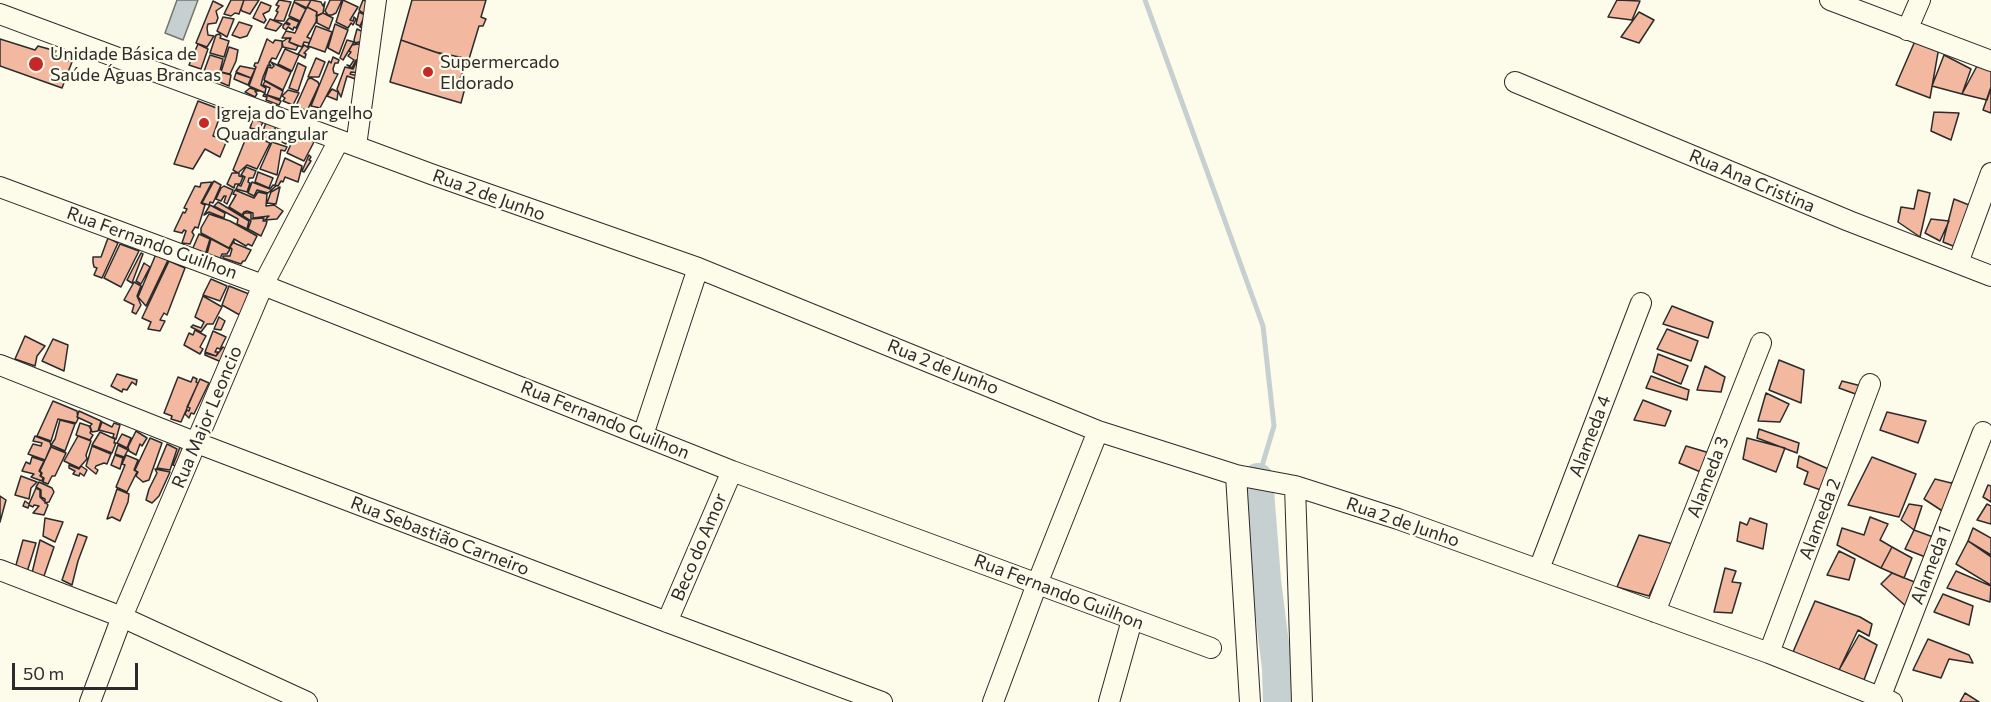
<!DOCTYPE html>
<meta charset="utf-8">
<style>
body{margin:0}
#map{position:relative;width:1991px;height:702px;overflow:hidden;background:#fdfbea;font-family:Commissioner,sans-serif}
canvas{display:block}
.scale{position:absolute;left:12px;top:663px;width:126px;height:27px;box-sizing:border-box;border:3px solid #2b2b2b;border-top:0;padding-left:8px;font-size:18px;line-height:21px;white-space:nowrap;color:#2b2b2b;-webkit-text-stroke:4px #fdfbea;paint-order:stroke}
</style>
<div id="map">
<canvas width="1991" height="702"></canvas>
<div class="scale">50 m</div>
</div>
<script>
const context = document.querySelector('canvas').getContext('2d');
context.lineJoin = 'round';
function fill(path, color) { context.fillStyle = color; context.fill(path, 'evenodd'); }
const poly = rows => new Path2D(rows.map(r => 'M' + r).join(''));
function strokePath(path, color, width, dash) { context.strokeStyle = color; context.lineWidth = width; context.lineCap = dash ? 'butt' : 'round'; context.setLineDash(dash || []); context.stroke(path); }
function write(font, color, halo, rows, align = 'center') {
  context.font = font + ' Commissioner,sans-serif'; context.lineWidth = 4.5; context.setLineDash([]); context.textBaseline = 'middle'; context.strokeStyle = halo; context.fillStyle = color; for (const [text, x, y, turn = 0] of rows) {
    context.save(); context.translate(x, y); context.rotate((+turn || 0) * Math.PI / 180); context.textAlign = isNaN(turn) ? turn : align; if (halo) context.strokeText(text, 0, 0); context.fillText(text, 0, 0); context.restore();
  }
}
const water = poly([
 [177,0,198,0,183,40,165,33,177,0]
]);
const stream = poly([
 [1145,0,1263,326,1274,426,1259,476]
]);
const river = poly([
 [1258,478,1266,580,1277,668,1278,702]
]);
const building = poly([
 [231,0,244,0,239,14,235,13,231,16,224,14,231,0],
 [244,0,259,0,250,14,242,11,241,9,244,0],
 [279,0,291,2,284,21,281,21,274,20,278,12,276,11,279,6,276,5,279,0],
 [295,0,311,0,307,8,294,2,295,0],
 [311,0,321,2,323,6,325,2,323,13,316,16,317,12,307,7,311,0],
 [330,0,342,0,336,13,332,15,328,15,325,11,330,0],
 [343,0,358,7,350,20,353,21,354,17,356,19,353,25,351,23,348,28,336,22,343,0],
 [363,0,371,3,368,30,360,27,366,15,359,10,363,0],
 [412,0,486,0,481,17,486,19,483,26,479,26,469,59,435,52,401,40,412,0],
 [1617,0,1640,1,1632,20,1608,17,1617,0],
 [213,1,223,6,216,11,218,18,216,23,208,24,207,28,208,35,214,36,207,47,196,43,213,1],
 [261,2,271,6,269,11,263,14,266,20,264,23,253,18,261,2],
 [294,2,306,9,300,21,289,16,294,2],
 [307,7,317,12,316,22,307,37,311,39,309,43,304,42,302,47,289,42,291,38,282,38,286,31,295,33,307,7],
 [359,12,365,15,360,26,356,24,359,12],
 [1639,12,1654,20,1639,43,1621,37,1639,12],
 [323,13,333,18,329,29,317,23,317,16,323,13],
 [223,17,234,19,227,37,217,31,223,17],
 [289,18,299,22,296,28,294,27,293,30,288,27,286,30,283,28,283,26,285,23,289,25,290,24,286,22,289,18],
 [270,19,282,24,276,31,265,28,270,19],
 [239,22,252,26,247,36,240,38,232,35,239,22],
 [335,24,348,30,339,54,328,48,335,24],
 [316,26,332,32,325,52,308,46,316,26],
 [357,29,368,34,366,45,359,42,355,43,354,40,357,29],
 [219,34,221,36,220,38,229,41,224,57,210,53,216,35,219,34],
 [288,38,290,39,289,42,298,46,296,50,283,47,282,42,288,38],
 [0,39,35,50,38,46,56,51,53,55,72,62,62,88,0,66,0,39],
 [267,39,273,43,275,40,282,41,282,47,276,59,272,58,269,63,271,66,268,65,263,77,261,85,266,88,265,93,249,86,256,67,254,66,255,63,258,63,267,39],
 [347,40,354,42,343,60,340,58,347,40],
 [401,40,467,63,458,83,466,84,461,103,390,82,401,40],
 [1915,41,1939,47,1930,98,1896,85,1915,41],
 [198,44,208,49,201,69,189,65,198,44],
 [358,44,364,45,358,55,361,57,359,60,356,60,352,68,347,65,350,66,354,60,348,56,351,52,349,51,352,45,358,44],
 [304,45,309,48,304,53,306,54,305,58,298,54,304,45],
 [229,47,238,50,236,61,230,74,221,72,229,47],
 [285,49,299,55,292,71,278,64,285,49],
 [210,55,223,59,220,71,216,79,203,74,210,55],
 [1944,55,1971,69,1962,94,1932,86,1944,55],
 [333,57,339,60,338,63,335,63,333,69,334,73,338,74,320,108,311,106,329,61,331,63,333,57],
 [316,58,325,62,319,77,308,77,316,58],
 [357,61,363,62,360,73,351,72,350,74,359,76,358,80,347,76,341,97,337,89,345,67,353,69,357,61],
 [271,62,291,72,283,90,264,80,268,67,272,68,274,66,271,62],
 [298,63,306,67,298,91,289,88,298,63],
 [240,66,255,69,251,78,236,72,240,66],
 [1977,66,1991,68,1991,88,1987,100,1962,94,1977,66],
 [220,72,231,75,229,86,217,81,220,72],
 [236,73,251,78,248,85,234,79,236,73],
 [311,78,318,82,319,85,307,111,296,106,308,79,311,78],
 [265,81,283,91,280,99,267,95,270,88,263,85,265,81],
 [1991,87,1991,113,1983,110,1991,87],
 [250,88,259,91,255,91,257,94,255,97,245,92,250,88],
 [332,89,338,92,337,100,327,96,332,89],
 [288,90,299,93,293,105,283,101,285,98,282,96,288,90],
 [264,94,281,101,279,105,266,100,267,97,263,96,264,94],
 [198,101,222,110,213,136,227,140,220,157,205,149,193,169,174,164,198,101],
 [1934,112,1959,113,1951,140,1931,131,1934,112],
 [253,119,264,120,259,130,250,128,253,119],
 [267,120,276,124,273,139,261,136,267,120],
 [279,127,291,134,286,144,275,138,279,127],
 [248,133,270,143,257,169,247,165,238,173,233,170,248,133],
 [296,133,315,140,304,161,287,153,296,133],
 [272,142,287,147,285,151,281,150,277,175,260,169,272,142],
 [309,155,311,157,309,160,311,161,304,172,302,171,309,155],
 [285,158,302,166,298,182,285,177,283,182,281,181,278,186,275,185,285,158],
 [246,167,256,171,253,178,249,178,248,182,250,183,247,192,236,189,238,185,241,186,245,177,241,175,246,167],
 [258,172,273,178,269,188,255,182,258,172],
 [232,173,239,173,239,176,243,177,240,184,235,184,234,188,227,184,232,173],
 [214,181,221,185,213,203,210,202,209,205,202,203,214,181],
 [212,182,201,203,205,205,198,228,195,227,192,232,194,235,190,244,182,243,186,231,184,230,182,233,174,231,183,212,185,213,187,209,184,208,195,186,200,187,201,183,212,182],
 [252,182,270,189,273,185,276,186,268,193,257,190,254,196,248,193,252,182],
 [224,186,233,190,227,204,224,202,226,196,224,196,221,201,216,199,221,188,224,186],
 [280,187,276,204,267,203,271,192,280,187],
 [235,190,254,198,258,192,267,194,266,206,274,205,283,211,277,219,265,220,269,216,253,218,253,213,247,211,244,212,242,215,229,207,236,195,233,194,235,190],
 [1918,190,1930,193,1920,237,1898,222,1901,207,1914,209,1918,190],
 [1954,199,1974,207,1958,248,1943,242,1954,199],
 [218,202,249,221,247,229,237,224,238,219,214,206,218,202],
 [210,205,225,213,224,218,209,212,204,215,210,205],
 [244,213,251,213,251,219,264,218,263,221,267,221,266,225,261,236,248,229,251,221,243,216,244,213],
 [209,214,230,221,257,236,252,246,248,244,246,246,234,239,229,248,201,233,201,228,209,214],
 [1931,219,1949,221,1940,241,1925,233,1931,219],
 [199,234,210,239,205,255,192,250,199,234],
 [108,238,118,243,102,278,94,275,97,268,94,267,93,262,93,257,101,257,108,238],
 [211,239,230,249,227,254,222,254,220,259,207,254,211,239],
 [234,241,234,243,251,250,245,261,243,261,241,264,223,258,223,256,230,256,232,249,230,247,234,241],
 [120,244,139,251,121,287,104,278,120,244],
 [141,253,143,254,132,283,127,280,141,253],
 [156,254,168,260,146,306,138,297,156,254],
 [169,261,185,268,167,315,164,313,160,320,165,321,160,331,148,329,151,322,142,318,169,261],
 [144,263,150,267,141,284,136,281,144,263],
 [211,279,227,286,220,301,203,295,211,279],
 [134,282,141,286,137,296,141,305,136,314,132,312,134,305,124,300,134,282],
 [229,286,254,296,245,318,222,305,229,286],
 [203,296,222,307,213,324,207,324,201,332,191,327,193,325,201,328,204,322,195,317,203,296],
 [1672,306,1713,322,1708,338,1663,324,1672,306],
 [219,317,225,321,221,330,214,329,219,317],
 [1667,329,1698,341,1691,361,1657,349,1667,329],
 [195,330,206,336,200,347,203,349,200,354,184,345,189,333,193,335,195,330],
 [213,331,226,337,220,349,217,348,215,352,218,352,216,356,205,352,213,331],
 [25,336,45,346,37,356,35,366,15,359,25,336],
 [53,339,68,345,64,371,42,361,53,339],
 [223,347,226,349,226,364,205,355,205,353,216,356,223,347],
 [1658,354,1688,366,1681,384,1653,372,1658,354],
 [1779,360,1804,370,1801,403,1769,390,1779,360],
 [1705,366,1725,377,1721,392,1697,390,1705,366],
 [117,374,137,380,136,385,132,382,127,390,123,389,122,392,111,386,117,374],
 [1651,376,1689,390,1687,400,1646,388,1651,376],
 [178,377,191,382,193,377,197,379,196,382,198,383,181,422,171,419,172,416,164,413,178,377],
 [200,379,209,383,194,414,191,413,189,418,185,414,187,410,189,411,190,408,187,407,200,379],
 [1842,381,1865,387,1861,396,1839,388,1842,381],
 [1766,393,1789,404,1780,422,1758,421,1766,393],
 [1643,400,1671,411,1665,426,1634,420,1643,400],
 [53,401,77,411,78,419,76,423,58,419,51,441,37,436,53,401],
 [79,411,101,421,98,431,92,432,90,426,92,424,77,417,79,411],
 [1887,412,1926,421,1918,443,1880,430,1887,412],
 [60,420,75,424,65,451,51,445,55,439,60,420],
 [102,422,112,427,114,423,120,425,116,439,113,437,114,434,99,430,102,422],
 [80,423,89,426,91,430,90,433,93,435,90,440,76,435,80,423],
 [1759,429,1799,443,1797,453,1757,438,1759,429],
 [136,431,147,438,142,446,140,444,136,455,129,451,128,447,136,431],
 [100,432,115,439,114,443,116,443,112,453,92,445,100,432],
 [122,434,131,438,127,448,117,443,122,434],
 [35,436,50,442,51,446,45,460,28,454,33,444,41,446,42,443,33,441,35,436],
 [78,436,91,441,86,455,87,459,79,468,64,461,78,436],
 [150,438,162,443,149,480,143,482,136,476,138,472,135,470,150,438],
 [1747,438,1785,448,1776,472,1743,459,1747,438],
 [167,444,177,449,170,470,157,468,167,444],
 [118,445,128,450,124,457,115,454,118,445],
 [92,446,111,454,107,464,104,463,96,466,95,468,98,470,96,474,86,466,92,446],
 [1686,446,1713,454,1703,473,1679,463,1686,446],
 [51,447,66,453,55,476,52,476,48,484,43,482,44,478,41,476,42,473,40,471,51,447],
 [180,447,190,450,182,468,173,465,180,447],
 [115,455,123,458,120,469,111,465,115,455],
 [126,455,138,460,134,470,137,472,127,492,116,487,125,465,122,464,126,455],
 [1799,456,1833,471,1829,493,1804,484,1808,472,1797,467,1799,456],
 [32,457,44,461,39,471,41,473,40,476,43,478,42,481,31,477,34,474,22,471,26,462,30,464,32,457],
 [1872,457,1916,474,1899,517,1848,505,1872,457],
 [69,465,79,469,81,466,87,470,84,476,80,473,79,476,73,474,75,471,69,468,69,465],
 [155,469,170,472,159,496,152,503,146,500,149,489,157,473,155,469],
 [1967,473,1950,516,1924,499,1935,479,1951,483,1967,473],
 [21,476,37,482,31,488,29,499,15,495,21,476],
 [39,482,52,488,54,492,49,502,45,503,45,499,41,497,41,490,36,487,39,482],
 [1988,485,1991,486,1991,502,1983,497,1988,485],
 [36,488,40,490,40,497,48,505,44,515,33,513,39,506,34,505,33,507,29,505,28,508,23,506,25,501,29,504,36,488],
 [117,489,129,494,128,502,120,521,112,517,107,519,117,489],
 [0,496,6,500,0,522,0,496],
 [1909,504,1922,506,1914,530,1901,520,1909,504],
 [1987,504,1991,506,1991,524,1977,520,1987,504],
 [1870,517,1888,524,1880,540,1892,547,1881,568,1837,545,1842,528,1864,535,1870,517],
 [45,518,63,522,55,542,43,536,45,518],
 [1750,518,1767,524,1763,549,1737,541,1740,522,1747,525,1750,518],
 [1973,528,1991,538,1991,555,1968,541,1973,528],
 [1914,530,1947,542,1938,562,1905,549,1914,530],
 [78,534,87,537,78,561,72,585,62,580,78,534],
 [1639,535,1673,544,1649,596,1617,587,1639,535],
 [23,540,36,543,27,572,16,565,23,540],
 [40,540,54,547,44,576,32,573,40,540],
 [1968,541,1991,557,1991,585,1956,564,1968,541],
 [1892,547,1912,558,1904,578,1881,568,1892,547],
 [1839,551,1855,559,1849,580,1827,575,1839,551],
 [1725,568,1736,571,1732,582,1741,583,1732,613,1714,612,1725,568],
 [1956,571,1991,586,1990,602,1947,588,1956,571],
 [1892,573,1917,583,1908,608,1881,584,1892,573],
 [1943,594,1973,606,1969,625,1934,612,1943,594],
 [1815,601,1860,617,1872,624,1869,636,1858,630,1839,670,1793,652,1815,601],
 [1859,635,1877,645,1864,680,1839,670,1859,635],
 [1928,639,1969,655,1973,663,1949,659,1941,678,1913,670,1928,639],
 [1965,693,1979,702,1960,702,1965,693]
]);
const minor = poly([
 [1830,0,1991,61],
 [0,14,431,174,698,268,1098,431,1236,475,1295,486,1398,519,1769,653,1892,702],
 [1907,30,1920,0],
 [1515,82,1849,221,1991,276],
 [356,146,376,0],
 [0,187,263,285,732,471,1211,648],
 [1958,263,1991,173],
 [0,365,197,443,667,622,882,702],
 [643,435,698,268],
 [1236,475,1250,702],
 [1295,486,1302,702],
 [1539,569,1641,303],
 [0,570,122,617,307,702],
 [1655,612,1761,343],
 [667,622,732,471],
 [1769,653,1870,384],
 [1880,698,1983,432],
 [90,702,122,617,263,285,339,140],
 [993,702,1037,584,1098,431],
 [1109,702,1132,620]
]);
const markers = [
 [36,64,8,"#c62828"],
 [428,72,6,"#c62828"],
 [204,123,6,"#c62828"]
];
const poiNames = [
 ["Unidade Básica de",50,54],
 ["Saúde Águas Brancas",50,75],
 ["Supermercado",440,62],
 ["Eldorado",440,83],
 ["Igreja do Evangelho",216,113],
 ["Quadrangular",216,134]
];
const streetNames = [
 ["Rua Ana Cristina",1752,181,23],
 ["Rua 2 de Junho",489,195,20],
 ["Rua Fernando Guilhon",152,243,20],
 ["Rua 2 de Junho",943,367,22],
 ["Rua Major Leoncio",207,417,-67],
 ["Rua Fernando Guilhon",605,420,22],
 ["Alameda 4",1590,436,-69],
 ["Alameda 3",1708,477,-69],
 ["Alameda 2",1820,519,-69],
 ["Rua 2 de Junho",1403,522,19],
 ["Rua Sebastião Carneiro",440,536,21],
 ["Beco do Amor",699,547,-67],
 ["Alameda 1",1931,565,-69],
 ["Rua Fernando Guilhon",1059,592,21]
];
fill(water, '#c7d0d0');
strokePath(water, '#74746e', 1.5);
strokePath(stream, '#c7d0d0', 5);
strokePath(river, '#c7d0d0', 30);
fill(building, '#f2b8a0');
strokePath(building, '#2b2b2b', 1.5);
strokePath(minor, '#2b2b2b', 22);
strokePath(minor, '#fdfbea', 20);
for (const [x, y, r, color] of markers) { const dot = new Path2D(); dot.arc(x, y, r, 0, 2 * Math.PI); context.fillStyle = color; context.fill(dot); strokePath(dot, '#fdfbea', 2); }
write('18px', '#2b2b2b', '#fdfbea', poiNames, 'left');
write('18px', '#2b2b2b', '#fdfbea', streetNames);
</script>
